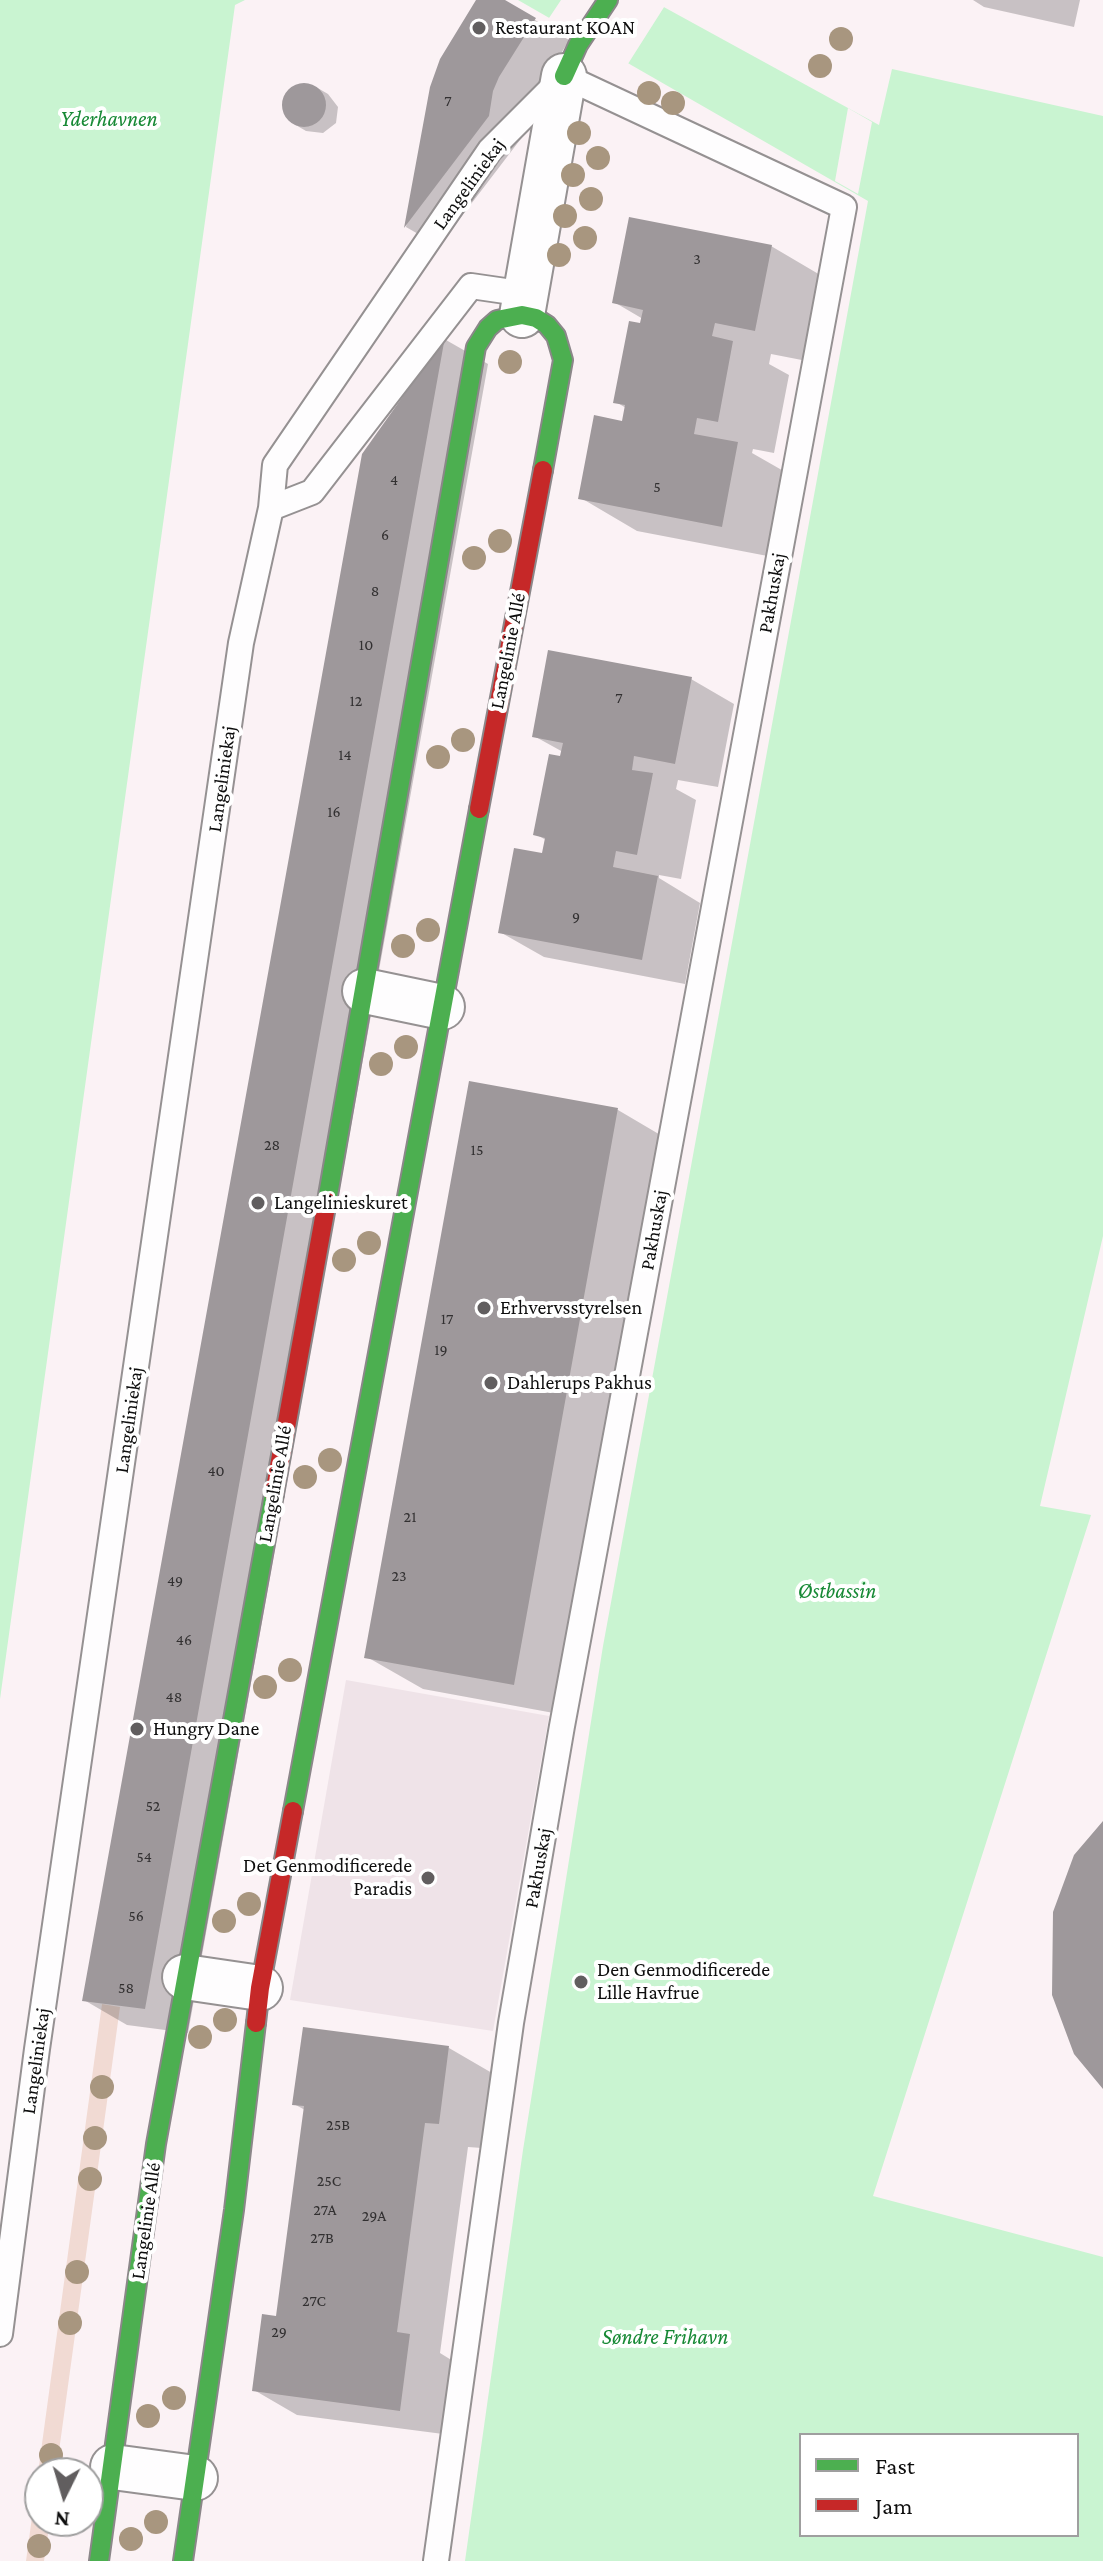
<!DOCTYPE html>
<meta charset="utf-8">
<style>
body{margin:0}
#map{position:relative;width:1103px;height:2561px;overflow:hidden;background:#fbf2f5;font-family:"Crimson Pro",serif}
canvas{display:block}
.legend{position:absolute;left:799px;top:2433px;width:280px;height:104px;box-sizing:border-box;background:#fff;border:2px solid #9f9f9f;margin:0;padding:10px 14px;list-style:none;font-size:24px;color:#0e0e0e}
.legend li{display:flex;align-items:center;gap:16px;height:40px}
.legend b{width:40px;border:2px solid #9f9f9f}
.north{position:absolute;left:24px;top:2457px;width:80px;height:80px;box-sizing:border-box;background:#fff;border:2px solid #9f9f9f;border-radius:50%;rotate:185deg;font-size:22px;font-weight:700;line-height:32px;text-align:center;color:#0e0e0e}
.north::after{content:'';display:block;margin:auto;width:28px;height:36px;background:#615e5f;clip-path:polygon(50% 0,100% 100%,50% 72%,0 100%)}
</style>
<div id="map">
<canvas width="1103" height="2561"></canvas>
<ul class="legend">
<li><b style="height:10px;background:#4caf50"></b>Fast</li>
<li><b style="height:10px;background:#c62828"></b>Jam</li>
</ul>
<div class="north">N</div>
</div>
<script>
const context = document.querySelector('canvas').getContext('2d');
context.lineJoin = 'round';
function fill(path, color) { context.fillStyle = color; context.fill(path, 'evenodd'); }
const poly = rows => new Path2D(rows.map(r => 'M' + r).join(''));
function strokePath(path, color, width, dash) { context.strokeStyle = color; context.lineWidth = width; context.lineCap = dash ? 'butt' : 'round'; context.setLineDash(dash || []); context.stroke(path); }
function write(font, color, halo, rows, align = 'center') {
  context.font = font + ' "Crimson Pro",serif'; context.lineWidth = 8; context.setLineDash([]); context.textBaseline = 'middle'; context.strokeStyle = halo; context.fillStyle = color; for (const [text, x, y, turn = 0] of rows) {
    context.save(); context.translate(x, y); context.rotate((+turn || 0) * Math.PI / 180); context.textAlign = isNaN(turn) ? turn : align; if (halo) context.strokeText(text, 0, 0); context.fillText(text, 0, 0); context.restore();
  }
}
const green = poly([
 [102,2004,120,2007,56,2473,40,2473,40,2521,50,2521,44,2561,26,2561]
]);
const plaza = poly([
 [346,1680,549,1716,493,2031,290,2000]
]);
const water = poly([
 [0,0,245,0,235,5,0,1699],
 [518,0,651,0,879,125,892,69,1103,116,1103,1236,1040,1506,1091,1515,873,2196,1103,2257,1103,2561,465,2561,523,2150,603,1646,868,201],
 [801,2435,1077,2435,1077,2535,801,2535]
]);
const pier = poly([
 [561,0,659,0,666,4,626,67,547,21],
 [848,108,872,122,858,194,835,181]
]);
const shadow = poly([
 [478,0,501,0,569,40,527,112,523,136,439,246,406,227,432,87],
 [973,0,1080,0,1074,27,984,7],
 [299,85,316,87,328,94,338,107,336,123,323,133,306,131,294,124,284,111,286,95],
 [771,246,827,279,812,362,771,354,769,364,789,375,774,453,753,449,752,453,794,477,778,558,637,531,581,498,623,423,626,408,616,402,643,319,614,302],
 [446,340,488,364,188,2033,127,2025,84,2000,364,455],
 [691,679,734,704,718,787,678,780,676,789,696,800,681,879,659,875,659,878,700,903,685,984,544,957,500,932,543,856,546,840,535,834,563,752,534,736],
 [471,1084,618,1110,674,1143,570,1716,423,1689,367,1657],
 [449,2048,492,2073,482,2148,468,2147,440,2353,453,2361,443,2434,297,2415,254,2390,277,2318,305,2110,294,2104]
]);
const building = poly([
 [476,0,505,0,536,18,499,77,493,91,489,116,404,228,430,87,440,59],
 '282 105a22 22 0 1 1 44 0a22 22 0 1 1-44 0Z',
 [629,217,772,245,755,331,715,323,712,336,733,341,718,422,697,418,694,434,738,442,722,527,578,499,594,415,622,421,625,405,613,403,629,321,640,323,643,310,612,303],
 [445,337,145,2009,82,2001,362,454],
 [548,650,692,677,675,764,634,756,632,770,653,773,637,855,616,851,613,867,658,876,642,960,498,933,514,848,542,853,545,838,533,835,549,754,560,756,563,743,532,737],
 [469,1081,618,1108,514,1685,364,1658],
 [1103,1821,1103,2089,1074,2054,1052,1995,1053,1912,1074,1855],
 [303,2027,449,2046,439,2124,425,2123,397,2332,410,2334,400,2411,252,2391,262,2314,276,2316,304,2106,292,2105]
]);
const lane = poly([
 [271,508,312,492,471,286,526,294],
 [0,2334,37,2049,241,643,271,508,275,465,490,150,564,76,844,207,562,1726,511,2023,436,2561]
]);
const street = poly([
 [522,315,564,76],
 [365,991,442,1007],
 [185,1977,260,1988],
 [113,2467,195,2478]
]);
const fast = poly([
 [564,76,578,45,608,0],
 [327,1201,476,347,488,328,497,320,522,315,536,318,547,325,556,336,563,360,543,470],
 [293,1811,479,809],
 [99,2561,156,2144,274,1494],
 [183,2561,234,2210,256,2023]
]);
const jam = poly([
 [479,809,543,470],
 [274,1494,327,1201],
 [256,2023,260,1988,293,1811]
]);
const trees = [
 [841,39],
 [820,66],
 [649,93],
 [673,103],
 [579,133],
 [598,158],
 [573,175],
 [591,199],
 [565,216],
 [585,238],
 [559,255],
 [510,362],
 [500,541],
 [474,558],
 [463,740],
 [438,757],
 [428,930],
 [403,946],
 [406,1047],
 [381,1064],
 [369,1243],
 [344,1260],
 [330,1460],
 [305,1477],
 [290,1670],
 [265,1687],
 [249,1904],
 [224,1921],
 [225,2020],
 [200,2037],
 [102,2087],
 [95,2138],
 [90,2179],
 [77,2272],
 [70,2323],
 [174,2398],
 [148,2416],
 [51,2455],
 [156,2522],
 [131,2539],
 [39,2546]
];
const markers = [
 [479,28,8,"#615e5f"],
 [258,1203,8,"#615e5f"],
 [484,1308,8,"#615e5f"],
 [491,1383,8,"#615e5f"],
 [137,1729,8,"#615e5f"],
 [428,1878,8,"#615e5f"],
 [581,1982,8,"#615e5f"]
];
const numberNames = [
 ["7",448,101],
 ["3",697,259],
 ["4",394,480],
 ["5",657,487],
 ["6",385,535],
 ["8",375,591],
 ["10",366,645],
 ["7",619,698],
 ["12",356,701],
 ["14",345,755],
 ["16",334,812],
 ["9",576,917],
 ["28",272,1145],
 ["15",477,1150],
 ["17",447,1319],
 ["19",441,1350],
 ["40",216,1471],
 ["21",410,1517],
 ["23",399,1576],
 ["49",175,1581],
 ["46",184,1640],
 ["48",174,1697],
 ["52",153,1806],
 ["54",144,1857],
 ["56",136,1916],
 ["58",126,1988],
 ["25B",338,2125],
 ["25C",329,2181],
 ["27A",325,2210],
 ["29A",374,2216],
 ["27B",322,2238],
 ["27C",314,2301],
 ["29",279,2332]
];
const poiNames = [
 ["Restaurant KOAN",495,28],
 ["Langelinieskuret",274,1203],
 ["Erhvervsstyrelsen",500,1308],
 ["Dahlerups Pakhus",507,1383],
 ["Hungry Dane",153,1729],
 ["Det Genmodificerede",412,1866,"right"],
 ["Paradis",412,1889,"right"],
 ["Den Genmodificerede",597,1970],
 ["Lille Havfrue",597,1993]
];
const streetNames = [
 ["Langeliniekaj",469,184,-54],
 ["Pakhuskaj",772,593,-80],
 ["Langelinie Allé",508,651,-79],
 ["Langeliniekaj",222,779,-82],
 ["Pakhuskaj",654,1230,-80],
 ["Langeliniekaj",129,1420,-82],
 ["Langelinie Allé",275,1484,-80],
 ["Pakhuskaj",538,1868,-80],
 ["Langeliniekaj",36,2061,-82],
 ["Langelinie Allé",146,2221,-82]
];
const waterNames = [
 ["Yderhavnen",109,119],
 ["Østbassin",837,1591],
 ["Søndre Frihavn",665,2337]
];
fill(green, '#f1dad3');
fill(plaza, '#efe3e8');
fill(water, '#c9f4d1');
fill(pier, '#fbf2f5');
fill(shadow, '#0003');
fill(building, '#9e989b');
strokePath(lane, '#959192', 28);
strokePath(street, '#959192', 48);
strokePath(fast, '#8b8789', 22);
strokePath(jam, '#8b8789', 22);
strokePath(lane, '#fefdfe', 24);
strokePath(street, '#fefdfe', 44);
strokePath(fast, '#4caf50', 18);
strokePath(jam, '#c62828', 18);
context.fillStyle = '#a8967f';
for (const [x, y] of trees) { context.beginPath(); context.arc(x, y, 12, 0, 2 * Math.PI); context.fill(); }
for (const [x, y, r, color] of markers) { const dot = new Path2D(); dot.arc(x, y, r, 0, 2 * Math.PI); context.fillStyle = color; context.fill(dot); strokePath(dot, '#fff', 3); }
write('16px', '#323031', null, numberNames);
write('20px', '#0e0e0e', '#fff', poiNames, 'left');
write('20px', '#0e0e0e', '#fff', streetNames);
write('italic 22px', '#178935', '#fff', waterNames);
</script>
